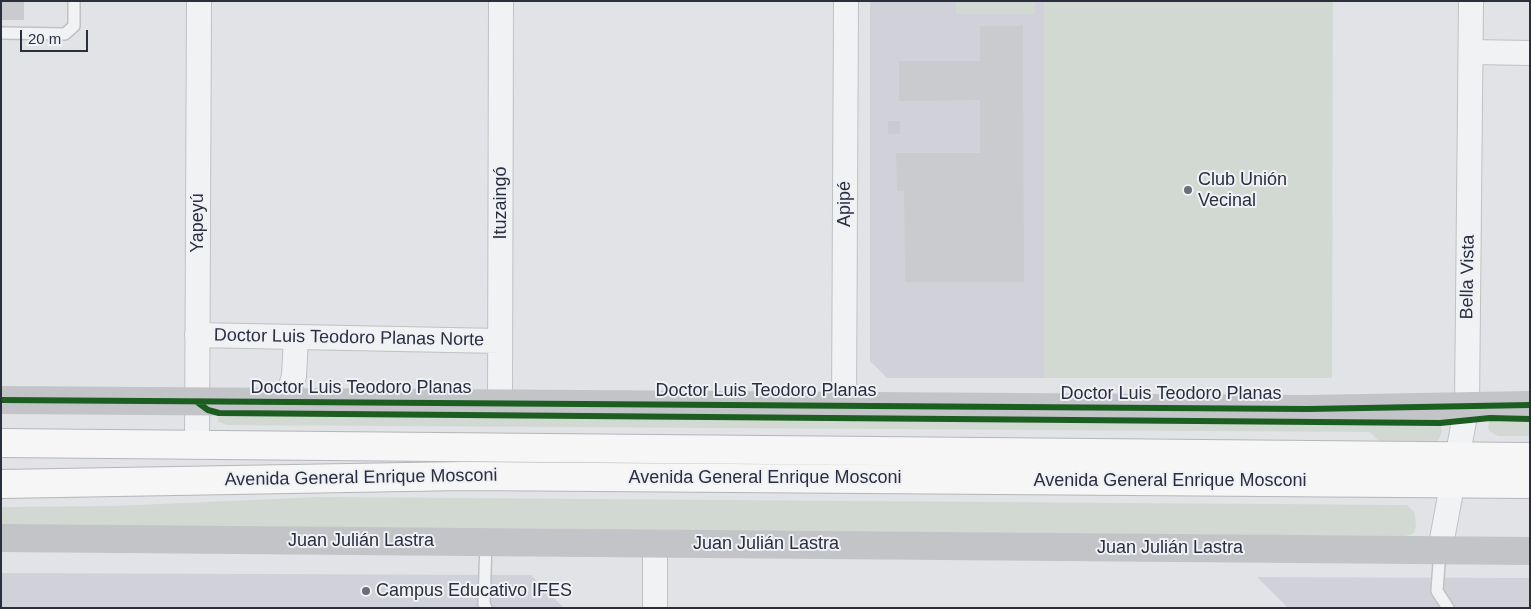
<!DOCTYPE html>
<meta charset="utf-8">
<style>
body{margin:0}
#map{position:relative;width:1531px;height:609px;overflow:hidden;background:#e2e3e6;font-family:Arial,sans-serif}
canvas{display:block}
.frame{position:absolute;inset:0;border:2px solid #2a2f3e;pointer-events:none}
.scale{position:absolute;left:20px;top:30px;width:68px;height:22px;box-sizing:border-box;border:2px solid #2a2f3e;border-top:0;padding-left:6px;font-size:15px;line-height:18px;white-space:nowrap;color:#2a2f3e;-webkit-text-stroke:4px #f0f1f6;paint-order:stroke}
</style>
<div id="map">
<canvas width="1531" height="609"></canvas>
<div class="frame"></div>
<div class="scale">20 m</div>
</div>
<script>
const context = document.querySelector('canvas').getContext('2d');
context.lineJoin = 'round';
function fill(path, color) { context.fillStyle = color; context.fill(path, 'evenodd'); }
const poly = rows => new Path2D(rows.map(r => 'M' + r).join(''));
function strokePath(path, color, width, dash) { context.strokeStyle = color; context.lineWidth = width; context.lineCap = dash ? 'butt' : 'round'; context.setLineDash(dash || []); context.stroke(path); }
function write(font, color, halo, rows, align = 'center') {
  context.font = font + ' Arial,sans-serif'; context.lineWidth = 4; context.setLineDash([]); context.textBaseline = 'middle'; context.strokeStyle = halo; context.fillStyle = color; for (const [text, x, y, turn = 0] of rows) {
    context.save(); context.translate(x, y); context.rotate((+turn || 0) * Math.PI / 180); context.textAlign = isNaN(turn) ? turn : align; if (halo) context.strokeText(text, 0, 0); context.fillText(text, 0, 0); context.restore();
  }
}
const built = poly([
 [870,1,1044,1,1044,378,887,378,870,361],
 [1,573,531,575,564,608,1,608],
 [1257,577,1530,578,1530,608,1288,608]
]);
const green = poly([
 [956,1,1035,1,1035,14,956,14],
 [1044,1,1333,1,1332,378,1044,378],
 [219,413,1436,420,1440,423,1442,432,1438,441,1434,443,1382,444,1370,432,227,425,218,422],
 [1530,415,1530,436,1498,436,1489,431,1488,427,1490,418],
 [320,497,1407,505,1415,513,1416,528,1413,534,1405,536,1,526,1,507,114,506]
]);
const building = poly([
 [1,1,24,1,24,20,1,20],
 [980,26,1023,26,1024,282,905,282,904,191,897,191,896,153,980,153,980,100,899,101,899,61,980,61],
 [888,121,900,121,900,134,888,134]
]);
const lane = poly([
 [1,33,65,34,74,26,74,1],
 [486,542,484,604,486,608],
 [1440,550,1437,591,1448,608]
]);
const street = poly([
 [1471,52,1530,53],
 [197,335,500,341],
 [264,401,281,397,290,389,294,376,296,337],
 [500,404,501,1],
 [844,406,846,1],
 [197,445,199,1],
 [1440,550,1467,405,1471,1],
 [655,608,655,543]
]);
const secondary = poly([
 [1,400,1308,409,1530,405],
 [1,538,1530,551]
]);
const highway = poly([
 [1,443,1530,457],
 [1,484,465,476,1530,484]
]);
const cycleway = poly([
 [1,400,1308,409,1530,405],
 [197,402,208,410,219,413,1440,423,1490,418,1530,419]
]);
const markers = [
 [1188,190,5,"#6a6e79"],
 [366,591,5,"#6a6e79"]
];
const poiNames = [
 ["Club Unión",1198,180],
 ["Vecinal",1198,201],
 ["Campus Educativo IFES",376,591]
];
const streetNames = [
 ["Ituzaingó",501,203,-90],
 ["Apipé",845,204,-90],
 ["Yapeyú",198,223,-90],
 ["Bella Vista",1468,277,-89],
 ["Doctor Luis Teodoro Planas Norte",349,338,1],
 ["Doctor Luis Teodoro Planas",361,388],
 ["Doctor Luis Teodoro Planas",766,391],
 ["Doctor Luis Teodoro Planas",1171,394],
 ["Avenida General Enrique Mosconi",361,478,-1],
 ["Avenida General Enrique Mosconi",765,478],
 ["Avenida General Enrique Mosconi",1170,481],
 ["Juan Julián Lastra",361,541],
 ["Juan Julián Lastra",766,544],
 ["Juan Julián Lastra",1170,548]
];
fill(built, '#d1d2d9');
fill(green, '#d2d9d2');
fill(building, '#cacbce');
strokePath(lane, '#c0c1c4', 14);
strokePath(street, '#c0c1c4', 26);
strokePath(highway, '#b4b6ba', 30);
strokePath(lane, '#f1f2f4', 11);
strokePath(street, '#f1f2f4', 24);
strokePath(secondary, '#c3c4c8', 28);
strokePath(highway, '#f6f6f6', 28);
strokePath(cycleway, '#1b5e20', 6);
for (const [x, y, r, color] of markers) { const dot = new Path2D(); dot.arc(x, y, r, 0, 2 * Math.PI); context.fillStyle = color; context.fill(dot); strokePath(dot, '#f0f1f6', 2); }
write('18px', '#2a2f3e', '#f0f1f6', poiNames, 'left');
write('18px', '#2a2f3e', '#f0f1f6', streetNames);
</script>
